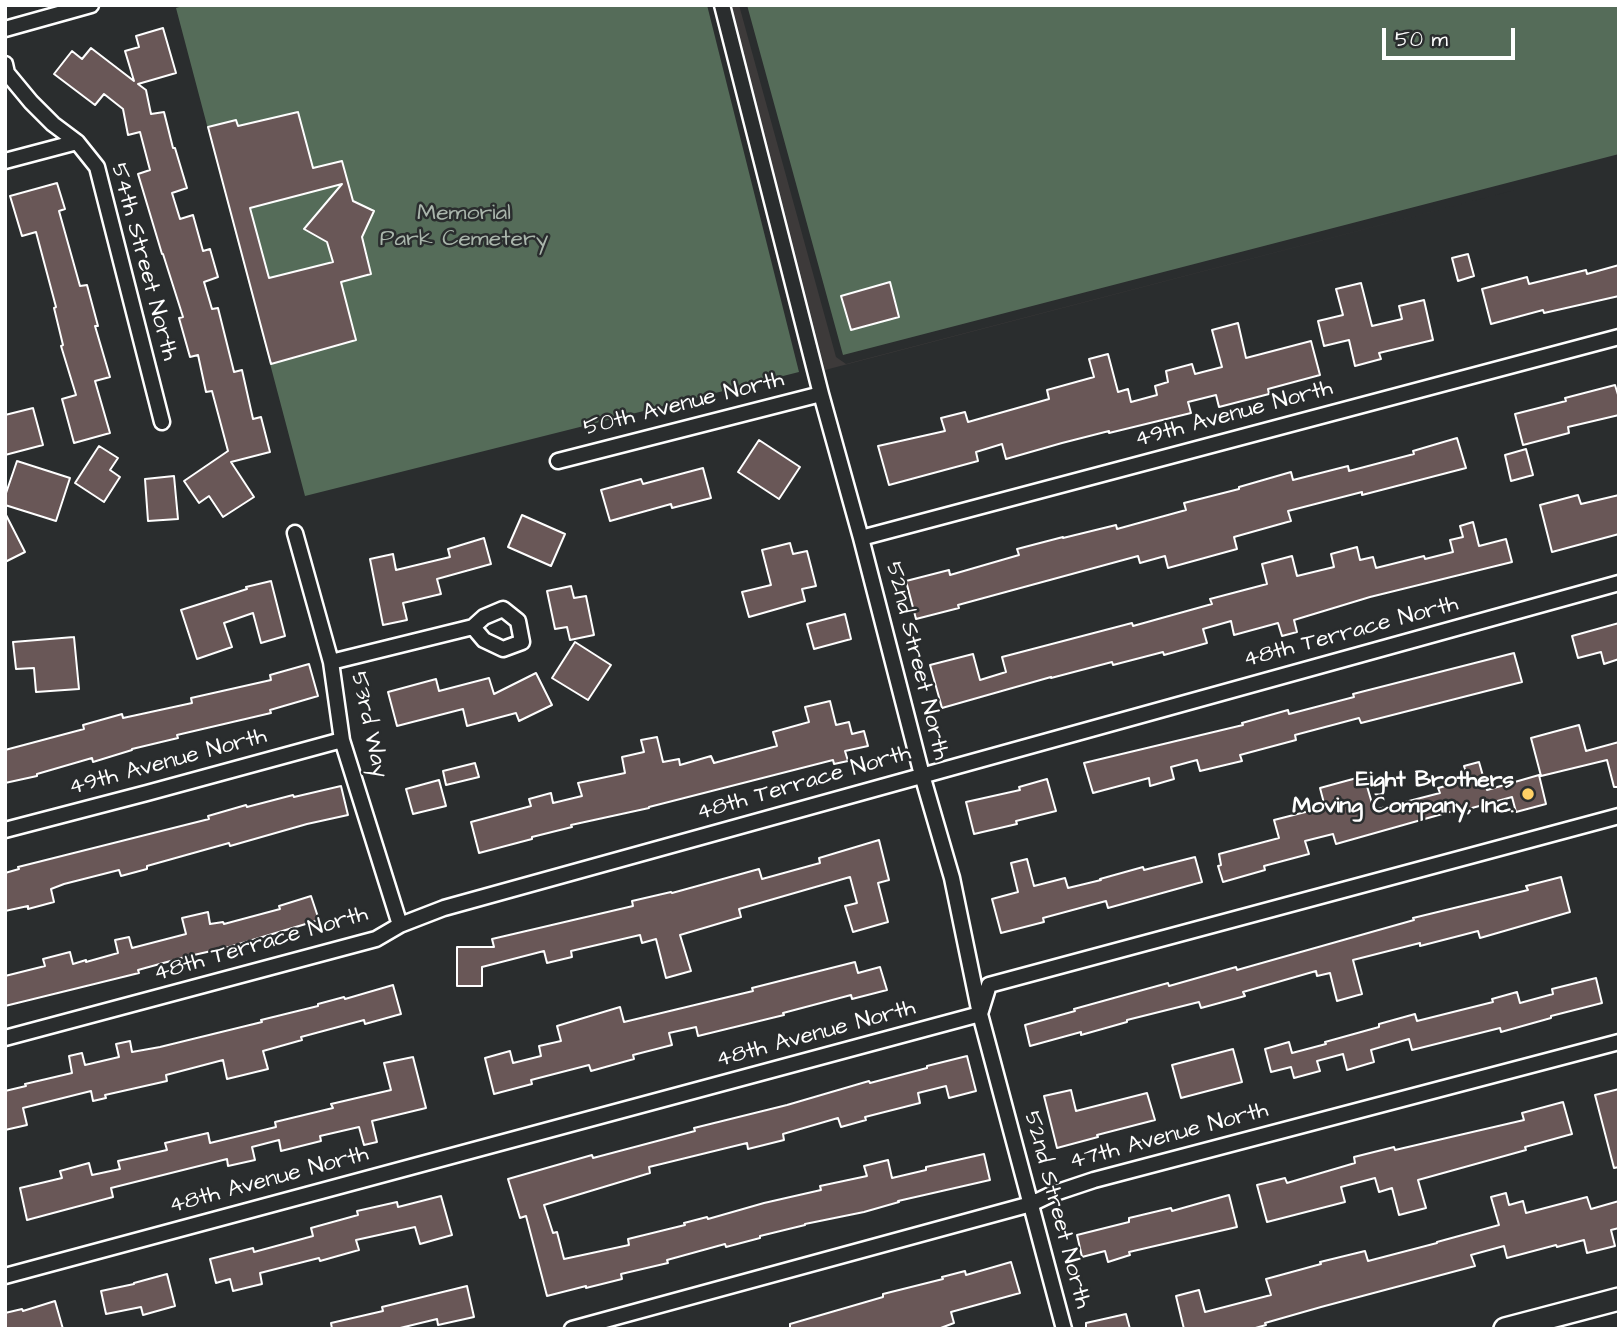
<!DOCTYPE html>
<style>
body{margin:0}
#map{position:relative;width:1624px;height:1334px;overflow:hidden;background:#2a2d2e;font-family:"Architects Daughter",sans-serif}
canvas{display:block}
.frame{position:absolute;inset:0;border:7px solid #fff;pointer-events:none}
.scale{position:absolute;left:1382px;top:28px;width:133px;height:32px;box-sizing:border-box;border:4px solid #fff;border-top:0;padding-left:9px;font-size:21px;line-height:24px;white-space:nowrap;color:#fff;-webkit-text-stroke:5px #2a2d2e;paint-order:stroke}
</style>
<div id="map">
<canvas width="1624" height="1334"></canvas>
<div class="frame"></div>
<div class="scale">50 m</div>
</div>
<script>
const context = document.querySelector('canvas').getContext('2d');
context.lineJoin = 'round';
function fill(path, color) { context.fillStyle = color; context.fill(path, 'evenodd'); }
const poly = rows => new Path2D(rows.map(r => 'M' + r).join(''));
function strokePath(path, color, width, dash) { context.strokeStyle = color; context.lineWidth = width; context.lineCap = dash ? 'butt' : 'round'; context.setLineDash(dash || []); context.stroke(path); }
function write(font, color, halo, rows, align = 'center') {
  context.font = font + ' "Architects Daughter",sans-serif'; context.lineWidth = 5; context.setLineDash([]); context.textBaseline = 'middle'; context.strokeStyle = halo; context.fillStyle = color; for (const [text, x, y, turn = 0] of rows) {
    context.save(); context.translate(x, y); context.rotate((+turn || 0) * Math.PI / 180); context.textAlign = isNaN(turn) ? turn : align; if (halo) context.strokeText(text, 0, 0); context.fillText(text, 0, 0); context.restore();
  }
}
const built = poly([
 [732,5,739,5,836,357,846,364,1515,190,825,370]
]);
const green = poly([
 [186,5,707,5,799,372,305,496,176,8],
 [747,5,1619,5,1619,154,843,355]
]);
const building = poly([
 [163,28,176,73,138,84,146,90,151,114,164,112,173,148,175,148,187,188,172,193,180,219,193,215,203,251,210,249,218,277,204,282,212,309,218,308,234,372,242,370,253,419,261,417,270,452,231,462,254,497,223,517,209,496,199,503,184,481,228,451,212,391,206,392,198,355,190,357,179,318,183,317,163,254,162,254,138,174,150,170,140,132,128,135,123,109,104,94,95,105,54,74,72,51,82,59,91,48,134,81,125,51,139,47,136,36,163,28],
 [298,112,313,168,342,161,353,201,374,211,362,237,371,274,341,282,356,340,271,364,208,127,236,120,238,126,298,112],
 [342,184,304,229,327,242,333,262,269,278,250,208,342,184],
 [57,183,65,209,59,211,80,286,87,285,98,326,95,326,110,377,95,381,110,433,74,443,62,399,76,395,61,346,63,345,54,308,56,307,36,232,22,236,10,196,57,183],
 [1468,254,1474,276,1458,281,1452,258,1468,254],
 [1619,265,1619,296,1544,313,1543,310,1491,324,1482,289,1527,277,1529,284,1586,270,1587,274,1619,265],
 [890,282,899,317,851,330,841,296,890,282],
 [1361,283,1372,326,1402,319,1399,306,1424,300,1433,340,1379,353,1381,359,1355,366,1349,340,1324,346,1318,321,1343,315,1336,289,1361,283],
 [1238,323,1246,358,1311,341,1320,375,1268,389,1269,394,1219,407,1216,395,1188,402,1191,413,1109,433,1109,431,1062,443,1006,459,1002,444,976,452,978,461,889,485,878,446,945,431,941,418,965,412,968,422,1049,399,1047,390,1094,377,1089,359,1108,354,1118,392,1128,389,1131,402,1157,395,1155,386,1168,382,1166,371,1192,364,1195,374,1222,367,1212,330,1238,323],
 [1615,385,1619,398,1619,415,1568,427,1569,433,1523,445,1515,414,1566,401,1565,398,1615,385],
 [33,408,43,445,5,455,5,415,33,408],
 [1457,438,1466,468,1362,495,1362,492,1288,511,1291,521,1234,537,1237,549,1168,568,1165,556,1140,563,1138,556,958,605,959,608,916,619,906,581,949,570,950,575,1019,555,1017,549,1063,537,1063,538,1116,525,1117,529,1186,510,1184,503,1239,489,1239,487,1291,472,1293,480,1348,466,1349,471,1414,454,1413,451,1457,438],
 [759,440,800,467,779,499,738,472,759,440],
 [99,446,118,458,110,470,120,477,104,502,75,483,99,446],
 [1526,449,1533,475,1511,481,1505,455,1526,449],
 [17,461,70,478,56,521,5,505,5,496,17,461],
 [703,468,711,498,672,508,671,504,610,521,601,490,641,479,643,484,703,468],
 [174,476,178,519,148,521,145,479,174,476],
 [1578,495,1581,504,1619,495,1619,534,1552,552,1540,505,1578,495],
 [5,513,25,552,5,562,5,513],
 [522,515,565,534,551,566,508,547,522,515],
 [1473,522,1479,546,1506,539,1512,562,1370,597,1294,620,1297,632,1282,636,1278,623,1234,635,1231,621,1203,629,1207,643,1164,655,1163,652,1113,665,1112,662,1051,678,1051,677,942,708,930,665,973,654,980,680,1006,672,1002,657,1132,623,1133,626,1212,604,1210,599,1267,584,1262,564,1292,556,1297,576,1334,567,1331,554,1357,547,1360,560,1373,557,1376,568,1424,556,1425,559,1453,552,1450,540,1463,537,1460,526,1473,522],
 [484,538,491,564,437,579,441,594,403,603,407,620,383,625,370,559,393,554,396,570,450,557,448,549,484,538],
 [790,543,793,554,807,551,816,586,802,589,805,601,749,617,742,592,771,585,762,550,790,543],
 [271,581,285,636,261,643,253,613,224,623,232,647,197,659,181,610,247,589,246,587,271,581],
 [571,586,574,598,586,596,594,635,570,640,567,627,555,629,547,591,571,586],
 [845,614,851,639,814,649,807,624,845,614],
 [1619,623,1619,659,1604,664,1601,652,1578,658,1572,636,1619,623],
 [74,637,79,689,36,692,34,668,16,669,13,642,74,637],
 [575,642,611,665,588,700,552,678,575,642],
 [1514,653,1522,682,1361,723,1359,718,1295,735,1296,740,1240,755,1242,761,1200,771,1197,760,1171,767,1174,779,1150,786,1149,778,1093,793,1084,763,1243,725,1242,723,1288,710,1289,714,1354,697,1353,694,1514,653],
 [309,664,318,696,270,710,271,713,177,735,178,738,132,749,132,750,93,762,92,758,37,774,37,776,5,783,5,750,84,729,83,725,122,714,123,718,192,703,191,698,271,680,270,675,309,664],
 [536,673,552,705,519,721,516,713,467,726,463,709,397,726,388,692,436,679,439,691,489,678,494,694,536,673],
 [830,701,836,725,849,722,852,734,864,731,868,746,845,751,848,761,834,764,833,760,649,807,649,808,571,825,572,827,532,837,532,839,479,853,471,822,531,806,529,799,551,793,553,803,582,796,578,783,625,773,622,757,644,752,641,740,657,737,663,762,679,759,680,765,711,756,714,763,777,746,773,732,809,722,805,707,830,701],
 [1579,725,1586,751,1619,742,1619,787,1614,787,1607,760,1541,776,1531,738,1579,725],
 [1479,762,1487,790,1539,775,1546,804,1516,812,1512,797,1461,811,1460,809,1336,844,1333,834,1305,841,1309,854,1264,866,1265,870,1223,882,1218,866,1221,865,1219,854,1279,838,1274,820,1325,807,1320,788,1364,776,1374,810,1440,793,1438,788,1468,780,1464,766,1479,762],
 [475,763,479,777,446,785,443,771,475,763],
 [1047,779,1056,811,1016,821,1017,824,974,834,966,802,1020,790,1019,787,1047,779],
 [439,780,446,806,413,814,406,789,439,780],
 [341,786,348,815,307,824,230,846,229,843,147,866,147,869,121,876,119,870,64,884,51,889,54,902,28,909,28,906,5,911,5,873,19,869,18,867,209,819,208,816,246,805,247,807,293,795,294,797,341,786],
 [879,840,889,880,878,883,888,922,853,932,845,906,857,903,850,877,739,909,741,917,680,935,691,971,666,978,656,939,642,943,640,935,571,951,572,957,547,963,544,951,482,967,482,986,457,986,457,947,494,947,492,939,633,906,632,901,671,892,672,893,759,869,762,879,820,863,819,858,879,840],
 [1195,857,1202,882,1108,908,1106,901,1043,918,1044,922,1001,933,992,899,1018,892,1011,863,1027,859,1034,886,1065,878,1068,888,1101,880,1100,879,1143,867,1144,870,1195,857],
 [1561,877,1570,912,1480,938,1478,931,1420,946,1420,943,1353,960,1362,994,1337,1001,1330,973,1317,976,1316,971,1243,992,1245,996,1201,1008,1199,1002,1127,1020,1127,1022,1081,1035,1081,1032,1030,1046,1025,1025,1075,1011,1074,1009,1168,983,1169,986,1236,967,1237,970,1414,920,1413,918,1528,890,1526,886,1561,877],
 [311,896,319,920,229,947,185,957,138,970,139,973,5,1006,5,976,45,966,43,959,70,952,73,964,86,960,86,962,118,953,115,940,129,937,132,948,186,934,182,918,208,912,210,924,223,922,224,924,280,909,279,906,311,896],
 [855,962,858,973,880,967,887,990,852,999,851,995,783,1013,784,1015,698,1036,696,1027,669,1033,672,1045,633,1055,634,1059,591,1071,589,1065,531,1080,532,1084,494,1094,485,1058,510,1051,513,1063,541,1056,539,1046,561,1041,557,1026,620,1007,624,1022,753,991,752,988,855,962],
 [1596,978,1602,1003,1551,1016,1551,1018,1501,1032,1500,1028,1412,1050,1409,1039,1371,1050,1374,1062,1347,1070,1343,1054,1317,1061,1320,1071,1294,1078,1291,1067,1271,1072,1265,1049,1289,1042,1292,1053,1326,1044,1325,1042,1379,1027,1379,1024,1415,1014,1417,1021,1493,1002,1492,999,1517,992,1520,1003,1553,994,1552,989,1596,978],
 [393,985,401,1014,365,1024,364,1020,301,1037,302,1040,263,1051,268,1069,227,1079,223,1060,166,1075,167,1081,105,1095,106,1098,93,1101,91,1091,23,1108,27,1125,5,1130,5,1091,26,1086,25,1084,72,1073,69,1056,82,1053,85,1065,119,1057,116,1044,130,1041,132,1052,160,1047,262,1022,261,1020,318,1006,318,1004,344,997,345,999,393,985],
 [1233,1049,1242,1082,1181,1098,1172,1065,1233,1049],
 [967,1056,976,1091,949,1098,946,1086,918,1093,920,1103,865,1117,866,1120,841,1127,838,1118,783,1134,784,1140,748,1149,747,1143,649,1167,650,1173,544,1205,553,1233,557,1232,564,1259,629,1245,628,1239,685,1225,684,1223,707,1217,708,1219,764,1203,821,1190,820,1186,867,1176,864,1166,888,1160,892,1178,926,1170,926,1167,984,1154,990,1180,898,1201,899,1202,864,1212,805,1224,805,1225,760,1236,760,1238,726,1247,725,1244,667,1260,668,1263,621,1274,622,1279,586,1288,586,1286,547,1296,526,1216,520,1218,508,1179,592,1155,593,1158,695,1131,694,1128,787,1105,869,1081,870,1083,927,1068,927,1066,967,1056],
 [413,1057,426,1108,372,1121,377,1142,364,1145,359,1127,320,1136,321,1141,281,1151,279,1140,252,1147,255,1160,228,1166,227,1159,111,1188,113,1197,27,1220,20,1188,62,1178,60,1171,89,1163,92,1175,120,1169,118,1161,167,1150,165,1143,208,1133,210,1143,276,1127,275,1122,333,1108,331,1104,391,1090,384,1063,413,1057],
 [1619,1089,1619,1167,1614,1168,1595,1095,1619,1089],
 [1071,1090,1076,1111,1147,1093,1155,1120,1097,1135,1098,1137,1057,1148,1044,1096,1071,1090],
 [1563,1102,1572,1134,1525,1147,1526,1150,1418,1180,1426,1208,1399,1215,1392,1188,1379,1192,1375,1178,1341,1187,1345,1202,1267,1222,1257,1185,1285,1178,1287,1183,1355,1163,1354,1157,1394,1147,1395,1150,1524,1120,1522,1113,1563,1102],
 [1506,1193,1509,1205,1523,1201,1526,1213,1587,1197,1591,1209,1619,1201,1619,1228,1611,1230,1615,1246,1587,1253,1584,1240,1557,1247,1556,1245,1507,1258,1504,1246,1471,1255,1475,1266,1321,1307,1265,1323,1266,1325,1252,1329,1184,1329,1176,1296,1199,1290,1205,1312,1271,1295,1266,1279,1321,1264,1320,1262,1365,1251,1368,1261,1437,1243,1437,1242,1499,1225,1491,1197,1506,1193],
 [1229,1195,1237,1227,1129,1252,1130,1255,1108,1262,1105,1251,1082,1257,1077,1235,1129,1222,1129,1218,1171,1208,1172,1211,1229,1195],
 [441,1196,452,1235,420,1244,415,1227,356,1240,359,1250,320,1261,319,1258,260,1273,262,1284,233,1291,230,1279,216,1283,210,1259,253,1248,254,1252,313,1236,311,1228,358,1215,357,1211,397,1202,398,1207,441,1196],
 [1011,1262,1020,1293,951,1312,954,1323,938,1329,790,1329,790,1324,883,1297,883,1294,943,1279,942,1277,965,1271,966,1275,1011,1262],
 [167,1274,175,1306,143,1315,141,1307,106,1314,101,1291,134,1284,134,1283,167,1274],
 [467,1286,474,1317,438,1325,437,1319,396,1329,332,1329,331,1323,383,1311,382,1307,467,1286],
 [55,1301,63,1329,5,1329,5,1313,22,1309,23,1311,55,1301],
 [1126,1314,1130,1329,1086,1329,1086,1323,1126,1314]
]);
const street = poly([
 [722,5,821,394,861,538,922,775,952,878,980,1014,1064,1329],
 [5,29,91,5],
 [5,64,7,73,31,102,53,124,77,142,97,167,162,422],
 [5,161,77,142],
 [558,461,821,394],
 [295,533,331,662,342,740,400,925],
 [861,538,1619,337],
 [331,662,473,627,484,617,503,609,518,621,522,642,503,649,484,640,473,627],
 [5,830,147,793,342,740],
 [5,1038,376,939,400,925,444,908,1619,583],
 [5,1276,980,1014,989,985,1619,816],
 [572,1329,1031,1204,1052,1194,1094,1180,1619,1042]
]);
const secondary = poly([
 [1505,1329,1619,1299]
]);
const markers = [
 [1528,794,7,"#ffd166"]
];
const parkNames = [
 ["Memorial",464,214],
 ["Park Cemetery",464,240]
];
const streetNames = [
 ["54th Street North",143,262,75],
 ["50th Avenue North",684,405,-14],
 ["49th Avenue North",1234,415,-15],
 ["48th Terrace North",1351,633,-15],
 ["52nd Street North",916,661,76],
 ["53rd Way",368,725,78],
 ["49th Avenue North",168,763,-15],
 ["48th Terrace North",804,784,-16],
 ["48th Terrace North",261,945,-16],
 ["48th Avenue North",816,1035,-15],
 ["47th Avenue North",1169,1137,-15],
 ["48th Avenue North",269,1181,-15],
 ["52nd Street North",1056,1210,75]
];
const poiNames = [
 ["Eight Brothers",1514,781],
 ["Moving Company, Inc.",1514,807]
];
fill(built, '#3d3a3a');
fill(green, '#556c59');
fill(building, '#695757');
strokePath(building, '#fff', 2);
strokePath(street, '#fff', 19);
strokePath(secondary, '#fff', 26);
strokePath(street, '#2a2d2e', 14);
strokePath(secondary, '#2a2d2e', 21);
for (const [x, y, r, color] of markers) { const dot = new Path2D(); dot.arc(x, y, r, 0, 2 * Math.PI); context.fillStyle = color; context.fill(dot); strokePath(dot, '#2a2d2e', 2.5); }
write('23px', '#aab6ac', '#2a2d2e', parkNames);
write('23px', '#fff', '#2a2d2e', streetNames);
write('bold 23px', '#fff', '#2a2d2e', poiNames, 'right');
</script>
